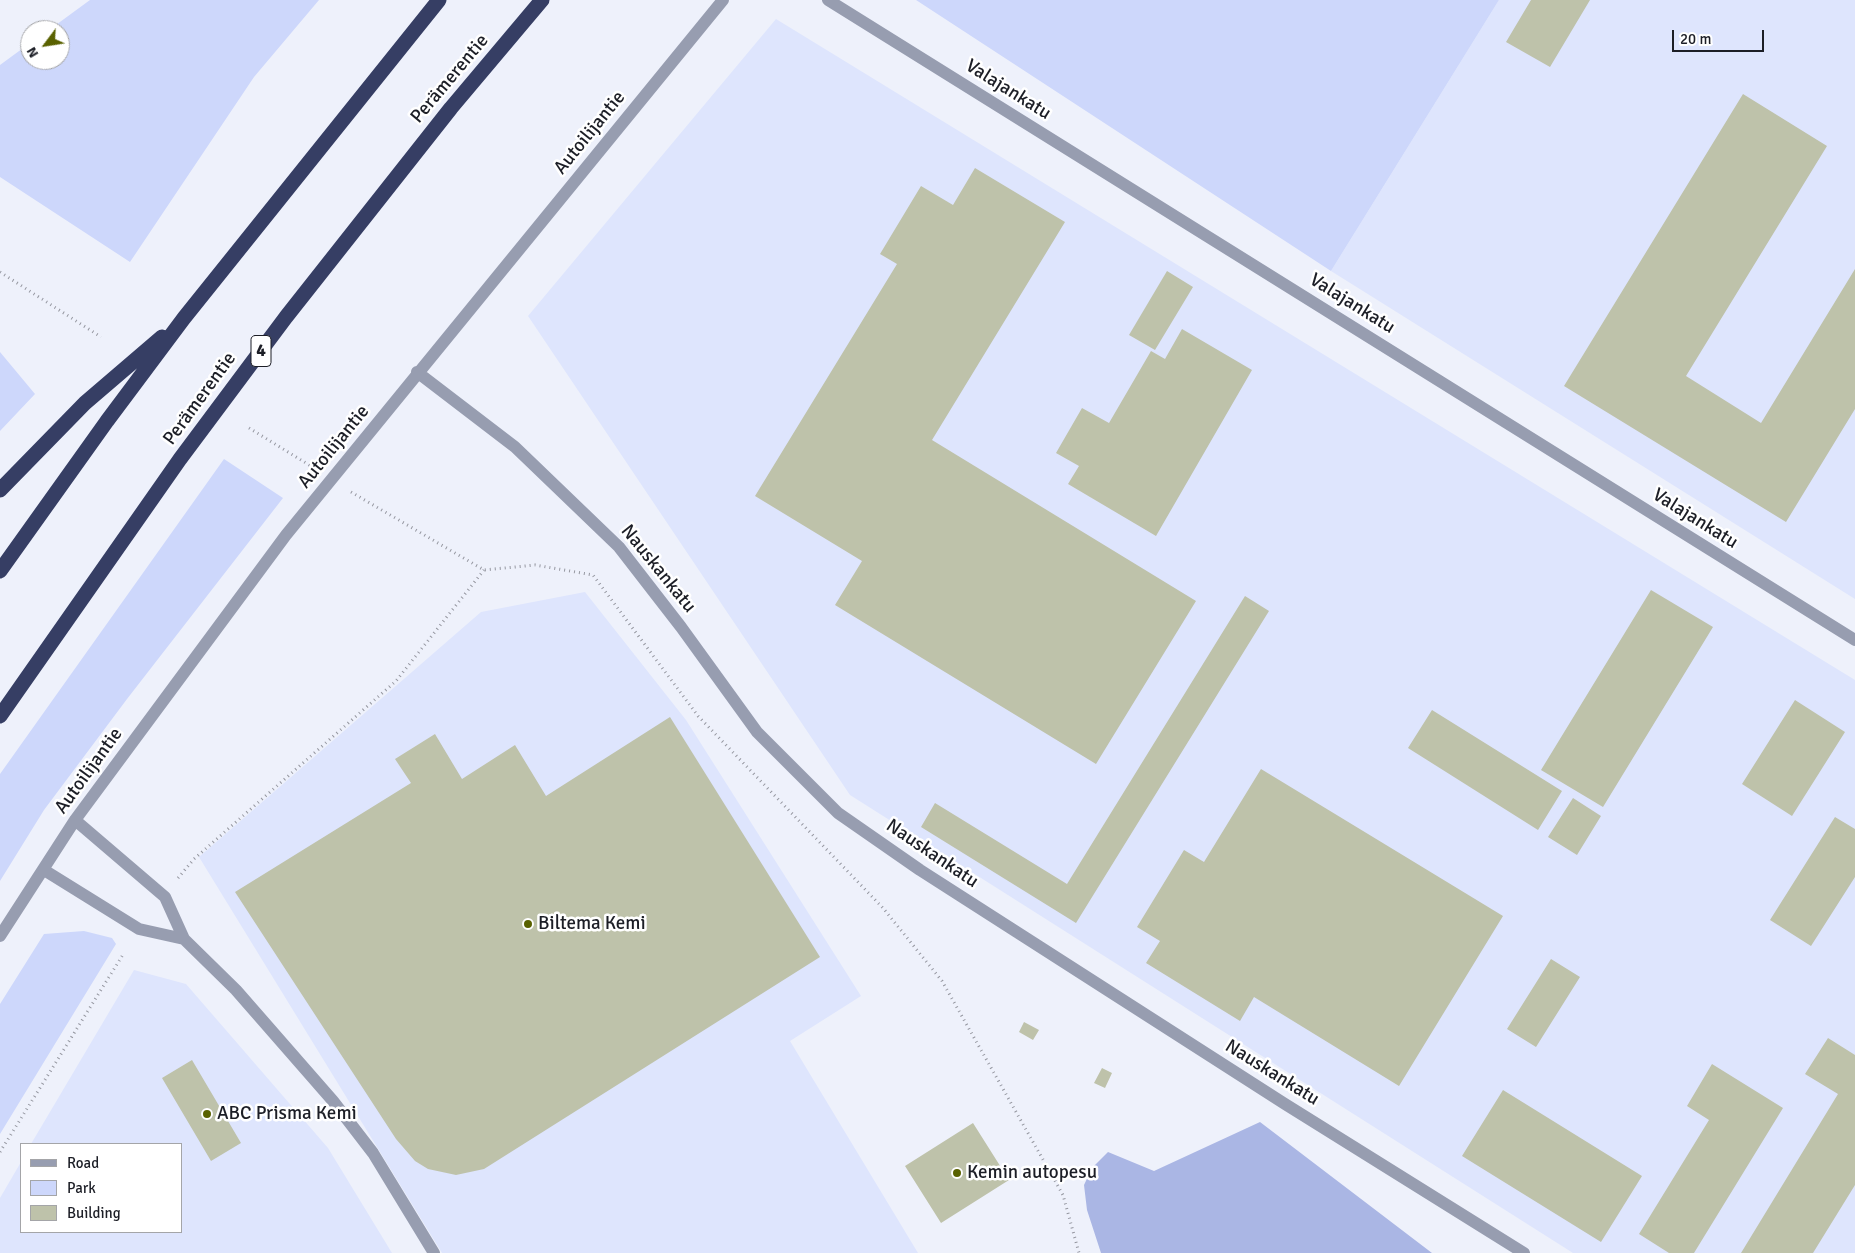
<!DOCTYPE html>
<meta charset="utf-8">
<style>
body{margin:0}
#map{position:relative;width:1855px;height:1253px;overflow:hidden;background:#eef1fb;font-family:Signika,sans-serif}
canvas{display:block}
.legend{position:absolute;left:20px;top:1143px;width:162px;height:90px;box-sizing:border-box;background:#fff;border:1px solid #a4a5a8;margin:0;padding:6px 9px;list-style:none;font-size:15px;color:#1c1e26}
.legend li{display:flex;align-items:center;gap:10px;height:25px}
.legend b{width:25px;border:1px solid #a4a5a8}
.north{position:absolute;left:20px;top:20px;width:50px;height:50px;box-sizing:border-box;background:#fff;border:1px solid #a4a5a8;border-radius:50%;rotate:239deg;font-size:14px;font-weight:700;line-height:20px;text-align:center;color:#1c1e26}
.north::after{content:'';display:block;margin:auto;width:18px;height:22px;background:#596100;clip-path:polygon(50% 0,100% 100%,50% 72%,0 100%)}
.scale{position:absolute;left:1672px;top:30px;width:92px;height:22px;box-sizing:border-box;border:2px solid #1c1e26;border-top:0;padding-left:6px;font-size:15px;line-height:18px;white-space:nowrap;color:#1c1e26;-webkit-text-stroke:4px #fff;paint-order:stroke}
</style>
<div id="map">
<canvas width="1855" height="1253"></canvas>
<ul class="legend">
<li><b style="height:6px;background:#979db0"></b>Road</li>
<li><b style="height:14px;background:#cdd7fb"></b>Park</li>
<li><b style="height:14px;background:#bec2aa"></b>Building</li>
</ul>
<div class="north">N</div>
<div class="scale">20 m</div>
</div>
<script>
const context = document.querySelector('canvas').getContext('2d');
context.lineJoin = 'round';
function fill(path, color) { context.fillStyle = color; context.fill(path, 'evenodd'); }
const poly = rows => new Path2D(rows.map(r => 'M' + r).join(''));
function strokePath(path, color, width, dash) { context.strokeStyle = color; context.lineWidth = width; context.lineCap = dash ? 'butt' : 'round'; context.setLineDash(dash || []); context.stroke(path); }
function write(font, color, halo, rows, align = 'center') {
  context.font = font + ' Signika,sans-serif'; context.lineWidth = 5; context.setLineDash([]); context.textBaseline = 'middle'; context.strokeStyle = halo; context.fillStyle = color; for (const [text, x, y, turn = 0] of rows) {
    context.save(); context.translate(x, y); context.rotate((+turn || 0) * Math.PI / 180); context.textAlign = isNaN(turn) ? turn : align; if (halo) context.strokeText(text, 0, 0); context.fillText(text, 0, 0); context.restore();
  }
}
const built = poly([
 [1499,0,1855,0,1855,599,1331,271],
 [776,19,1855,680,1855,1253,1573,1253,850,795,528,316],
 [585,592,686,720,861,996,790,1041,918,1253,442,1253,199,857,481,612],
 [134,970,186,984,328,1148,392,1253,0,1253,0,1198,21,1162,21,1232,181,1232,181,1144,31,1144]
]);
const green = poly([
 [90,0,319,0,254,77,130,262,0,177,0,65,30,43,30,60,60,60,60,30,49,30],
 [916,0,1499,0,1331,271],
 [0,352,35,394,0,431],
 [224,459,283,498,127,699,44,810,0,881,0,774],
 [84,931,112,938,116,944,0,1134,0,1004,44,934]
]);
const forest = poly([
 [1260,1122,1432,1253,1101,1253,1087,1210,1084,1185,1092,1168,1108,1152,1154,1171]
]);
const building = poly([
 [1531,0,1590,0,1550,67,1506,42],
 [1743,94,1827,146,1686,376,1761,423,1855,269,1855,409,1786,522,1564,386],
 [975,168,1065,222,932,440,1196,601,1096,764,835,605,862,561,755,496,897,264,880,254,921,186,953,205],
 [1167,271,1193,287,1155,350,1129,335],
 [1182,329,1252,370,1156,536,1068,484,1079,466,1056,453,1082,408,1109,423,1151,351,1165,359],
 [1651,590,1713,627,1603,807,1541,770],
 [1245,596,1269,611,1076,923,921,827,935,803,1067,884],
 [1795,700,1845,732,1792,816,1742,784],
 [1432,710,1562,791,1538,830,1408,748],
 [670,717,820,957,484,1169,456,1175,428,1169,415,1161,396,1139,235,892,411,783,395,759,435,734,462,779,515,745,546,796],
 [1261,769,1503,916,1399,1086,1254,997,1240,1021,1146,963,1160,941,1137,927,1184,850,1204,862],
 [1573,798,1601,816,1577,855,1548,837],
 [1835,817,1855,829,1855,877,1811,946,1770,920],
 [1551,959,1580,977,1536,1047,1507,1029],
 [1024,1022,1039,1030,1033,1040,1019,1032],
 [1828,1038,1855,1055,1855,1185,1813,1253,1741,1253,1838,1094,1805,1074],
 [192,1060,241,1143,211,1161,162,1078],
 [1712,1064,1783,1108,1694,1253,1669,1253,1639,1234,1709,1120,1687,1106],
 [1102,1068,1112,1073,1105,1088,1094,1083],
 [1503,1090,1642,1176,1601,1242,1462,1156],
 [973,1123,1009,1180,941,1223,905,1166]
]);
const path = poly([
 [0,272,101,337],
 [249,428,314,468],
 [351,492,484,570,535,565,593,575,698,716,883,908,942,981,1063,1195,1079,1253],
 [178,878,194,859,396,681,484,570],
 [0,1152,124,953]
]);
const street = poly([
 [828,0,1855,640],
 [417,372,515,447,619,547,681,627,757,732,838,813,920,870,1285,1104,1524,1253],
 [75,820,165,897,184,939,236,990,333,1101,373,1153,434,1253],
 [44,870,139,929,184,939],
 [0,936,75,820,286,535,723,0]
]);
const highway = poly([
 [0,490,85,403,162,337],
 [0,571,107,421,184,318,439,0],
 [0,716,180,459,286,317,451,108,542,0]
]);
const markers = [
 [528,924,5,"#596100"],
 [207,1114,5,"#596100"],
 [957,1173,5,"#596100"]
];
const shields = [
 [261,351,20]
];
const shieldNames = [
 ["4",261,351]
];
const streetNames = [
 ["Perämerentie",450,79,-50],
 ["Valajankatu",1008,90,32],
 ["Autoilijantie",590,133,-51],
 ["Valajankatu",1352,304,32],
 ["Perämerentie",200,399,-54],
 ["Autoilijantie",334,447,-51],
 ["Valajankatu",1695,519,32],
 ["Nauskankatu",658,569,51],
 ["Autoilijantie",89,771,-54],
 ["Nauskankatu",932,854,34],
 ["Nauskankatu",1272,1073,32]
];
const poiNames = [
 ["Biltema Kemi",538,924],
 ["ABC Prisma Kemi",217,1114],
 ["Kemin autopesu",967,1173]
];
fill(built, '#dee5fd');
fill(green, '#cdd7fb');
fill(forest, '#aab6e4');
fill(building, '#bec2aa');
strokePath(path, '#9597a0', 3, [1, 4]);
strokePath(street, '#979db0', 12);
strokePath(highway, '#363e64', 15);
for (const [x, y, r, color] of markers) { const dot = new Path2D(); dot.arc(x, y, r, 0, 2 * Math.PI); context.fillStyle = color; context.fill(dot); strokePath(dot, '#fff', 2); }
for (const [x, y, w] of shields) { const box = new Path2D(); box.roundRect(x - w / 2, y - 15.5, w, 31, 4); context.fillStyle = '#fff'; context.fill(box); strokePath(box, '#1c1e26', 1); }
write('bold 18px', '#1c1e26', null, shieldNames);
write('19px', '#1c1e26', '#fff', streetNames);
write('19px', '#1c1e26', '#fff', poiNames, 'left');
</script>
